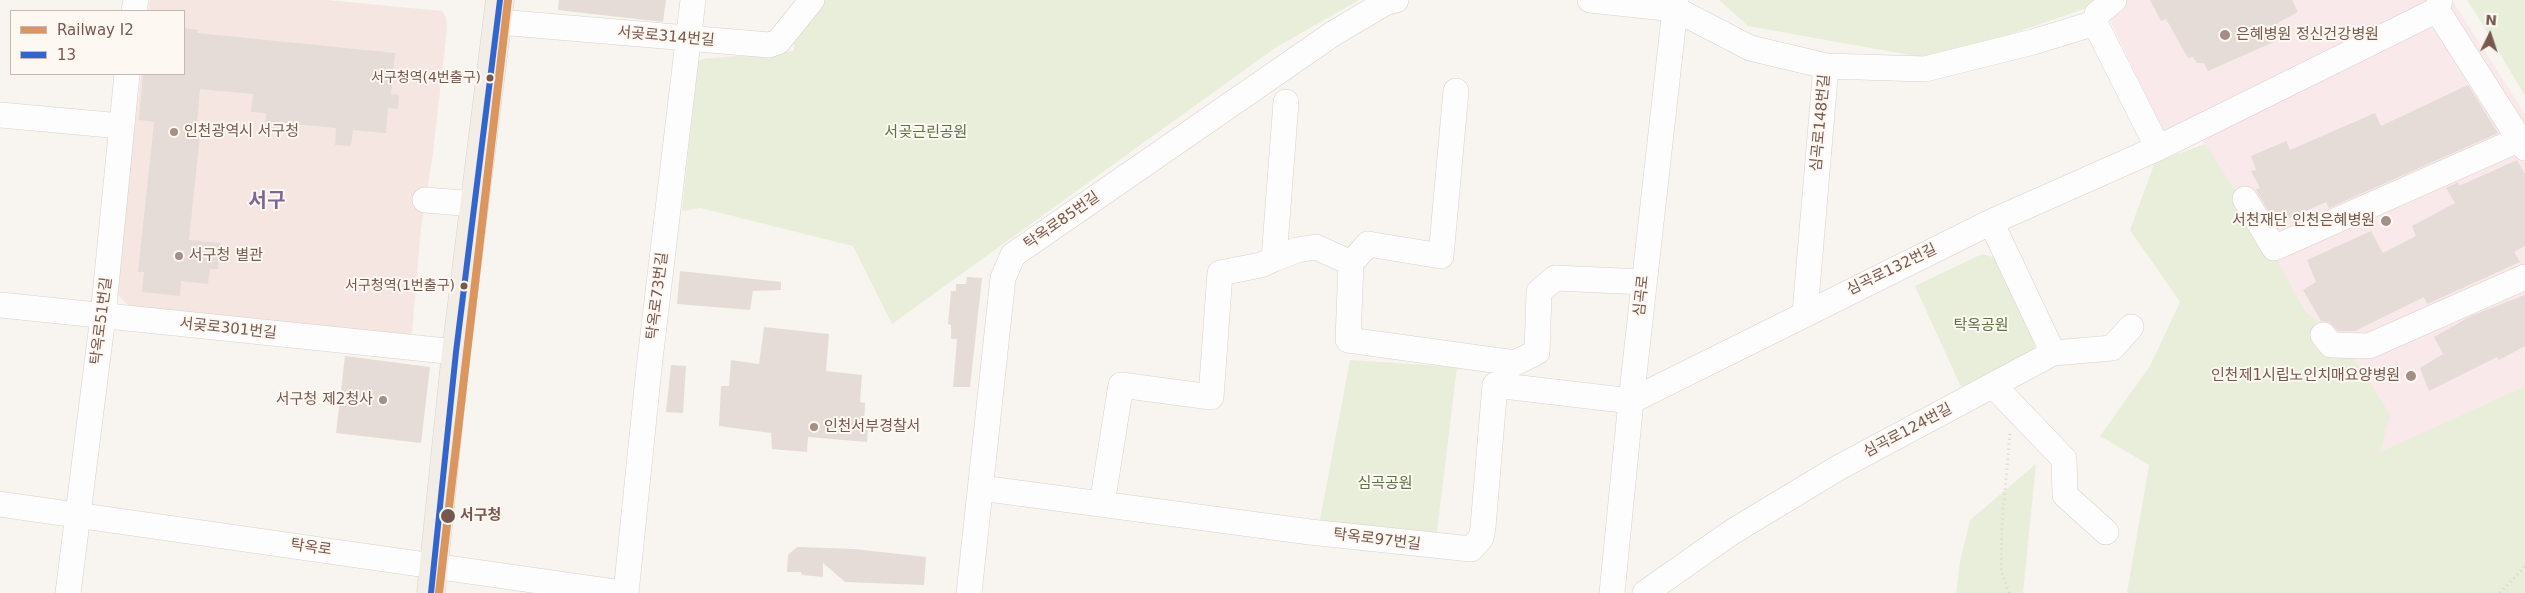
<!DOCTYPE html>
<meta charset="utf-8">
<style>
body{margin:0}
#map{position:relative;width:2525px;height:593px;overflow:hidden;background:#f8f4f0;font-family:"DejaVu Sans",sans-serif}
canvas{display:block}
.legend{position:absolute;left:10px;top:10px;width:175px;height:65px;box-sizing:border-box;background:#fef8f3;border:1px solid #c8b8b1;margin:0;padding:6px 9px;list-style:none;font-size:15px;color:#77584f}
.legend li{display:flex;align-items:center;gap:10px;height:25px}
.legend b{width:25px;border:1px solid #c8b8b1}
.north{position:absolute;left:2465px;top:10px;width:50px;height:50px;-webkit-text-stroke:4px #fef8f3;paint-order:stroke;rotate:4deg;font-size:14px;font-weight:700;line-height:20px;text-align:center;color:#77584f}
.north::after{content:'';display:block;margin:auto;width:18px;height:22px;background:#77584f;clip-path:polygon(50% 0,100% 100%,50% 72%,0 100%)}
</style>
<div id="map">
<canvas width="2525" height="593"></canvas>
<ul class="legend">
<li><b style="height:6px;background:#db955e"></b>Railway I2</li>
<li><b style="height:6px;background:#36c"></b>13</li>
</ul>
<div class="north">N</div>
</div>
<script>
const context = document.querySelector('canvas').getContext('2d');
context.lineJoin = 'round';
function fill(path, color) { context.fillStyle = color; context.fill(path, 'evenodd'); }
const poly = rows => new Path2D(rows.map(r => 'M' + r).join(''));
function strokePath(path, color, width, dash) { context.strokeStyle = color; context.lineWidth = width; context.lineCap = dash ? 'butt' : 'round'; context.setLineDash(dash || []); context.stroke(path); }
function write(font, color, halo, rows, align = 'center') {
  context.font = font + ' "DejaVu Sans","Noto Sans KR",sans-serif'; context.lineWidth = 4; context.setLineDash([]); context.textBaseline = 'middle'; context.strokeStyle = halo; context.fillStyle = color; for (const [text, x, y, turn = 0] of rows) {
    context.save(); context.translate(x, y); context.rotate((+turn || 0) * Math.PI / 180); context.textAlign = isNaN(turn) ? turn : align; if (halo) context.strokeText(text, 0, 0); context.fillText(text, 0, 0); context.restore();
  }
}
const commercial = poly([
 [150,0,327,0,442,11,446,17,447,29,433,153,421,228,412,333,403,340,129,306,115,292,141,74,184,74,184,11,148,11]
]);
const medical = poly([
 [2103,0,2452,0,2525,114,2525,386,2379,453,2284,289,2202,139,2173,152,2108,16]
]);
const green = poly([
 [825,0,1359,0,1275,48,892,324,853,246,701,208,682,211,698,62,702,59,794,51,794,34],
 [1719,0,2096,0,2087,8,1982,44,1921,57,1748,26],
 [2467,0,2525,0,2525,96,2475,12],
 [2205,144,2262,232,2306,313,2327,327,2363,371,2390,415,2380,452,2525,386,2525,593,2127,593,2149,465,2100,436,2150,366,2180,302,2130,230,2155,162],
 [1982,254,1996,258,2035,339,2034,350,1961,387,1915,286],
 [1350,360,1457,367,1435,548,1317,536],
 [2036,464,2023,593,1956,593,1960,562,1970,520]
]);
const building = poly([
 [559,0,666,0,663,22,558,10],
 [2150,0,2292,0,2298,12,2279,22,2274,30,2276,41,2208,71,2204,63,2197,63,2193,57,2188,58,2166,19,2161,21],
 [184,28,198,30,197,33,395,53,391,94,399,95,398,109,388,108,386,133,353,130,351,146,335,145,336,128,283,123,282,131,265,129,266,113,251,112,253,94,200,89,196,135,200,135,189,240,220,243,218,269,210,269,208,284,181,281,180,296,142,292,144,272,138,272,154,122,139,120,143,74,184,74],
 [2468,85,2498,133,2329,208,2326,202,2276,224,2256,190,2260,188,2251,171,2256,170,2251,156,2286,141,2290,150,2375,113,2381,126],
 [2517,160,2525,174,2525,246,2514,252,2520,262,2427,304,2424,297,2355,331,2338,331,2329,322,2321,321,2303,290,2316,282,2307,260,2371,231,2383,253,2416,236,2412,226,2455,203,2446,188,2458,182,2459,186],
 [680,271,781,282,781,290,753,291,750,310,677,304],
 [967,277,982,278,970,387,953,387,957,339,951,339,951,325,948,324,951,291,956,291,956,284,966,284],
 [2525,295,2525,346,2499,360,2497,357,2429,391,2420,368,2443,354,2434,337,2471,316],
 [764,327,829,334,826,371,862,375,860,402,865,403,864,427,868,428,867,442,808,437,807,452,772,449,771,433,719,426,721,386,729,386,731,360,759,364],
 [345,356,430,367,421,443,336,433],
 [671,365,686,366,683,413,666,412],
 [797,547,854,549,926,557,924,585,845,582,823,563,823,577,802,575,801,572,787,572,788,555]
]);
const path = poly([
 [2009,593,2001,571,2002,524,2010,433],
 [2500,593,2525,566]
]);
const minor = poly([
 [1590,0,1675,9,1750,48,1826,66,1925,69,2033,42,2095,23],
 [2114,0,2097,14,2095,23,2158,148],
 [2437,10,2525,148],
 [134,11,136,0],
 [499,22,769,45,778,42,812,0],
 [1456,91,1441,256,1368,244,1351,263,1348,340,1515,363,1537,352,1539,292,1555,278,1644,282],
 [0,115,121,126],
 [2245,199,2274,248,2520,139],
 [425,200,475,204],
 [1274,259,1297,250,1316,247,1351,263],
 [0,305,456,352],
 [1805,313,1826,66],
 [2323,335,2331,345,2369,346,2525,277],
 [2053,353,2112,348,2131,327],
 [1993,385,2064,459,2065,495,2106,532],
 [981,488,1310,532,1471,549,1481,538,1483,527,1495,385,1631,401,1991,222,2158,148,2437,10,2440,0],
 [0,504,623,593],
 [1102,504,1121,385,1211,397,1220,273,1261,265,1274,259,1286,102],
 [68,593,103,316,127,74],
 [626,593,649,368,693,0],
 [969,593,1003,278,1013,255,1334,33,1385,3,1396,0],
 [1612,593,1631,401,1676,0],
 [1645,593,1732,532,1838,468,2053,353,1991,222]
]);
const major = poly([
 [431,593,456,352,500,0]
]);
const bus1 = poly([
 [431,593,456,352,500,0]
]);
const rail1 = poly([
 [439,593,508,0]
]);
const markers = [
 [2225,35,6,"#a48f87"],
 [490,78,4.5,"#77584f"],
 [174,132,5,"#a48f87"],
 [2386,221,6,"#a48f87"],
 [179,256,5,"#a48f87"],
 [464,286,4.5,"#77584f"],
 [2411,376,6,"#a48f87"],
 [383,400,5,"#a48f87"],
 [814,427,5,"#a48f87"],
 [448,516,8,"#77584f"]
];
const busNames = [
 ["서구청역(4번출구)",481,78],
 ["서구청역(1번출구)",455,286]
];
const poiNames = [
 ["은혜병원 정신건강병원",2236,35],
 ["인천광역시 서구청",184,132],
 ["서천재단 인천은혜병원",2375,221,"right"],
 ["서구청 별관",189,256],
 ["인천제1시립노인치매요양병원",2400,376,"right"],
 ["서구청 제2청사",373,400,"right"],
 ["인천서부경찰서",824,427]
];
const streetNames = [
 ["서곶로314번길",666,37,5],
 ["심곡로148번길",1821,123,-85],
 ["탁옥로85번길",1062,221,-35],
 ["심곡로132번길",1892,270,-26],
 ["탁옥로73번길",658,296,-83],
 ["심곡로",1642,296,-84],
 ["탁옥로51번길",102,321,-83],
 ["서곶로301번길",228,329,6],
 ["심곡로124번길",1908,431,-28],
 ["탁옥로97번길",1377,540,7],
 ["탁옥로",311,548,8]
];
const parkNames = [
 ["서곶근린공원",926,133],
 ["탁옥공원",1981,326],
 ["심곡공원",1385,484]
];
const stopNames = [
 ["서구청",460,516]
];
const districtNames = [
 ["서구",267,202]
];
fill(commercial, '#f5e6e2');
fill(medical, '#f9e9ea');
fill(green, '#e9eedb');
fill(building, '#e5dcd7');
strokePath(minor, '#d8d0cc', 26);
strokePath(major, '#d9d0cc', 29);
strokePath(path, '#dbd2d0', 3, [1, 4]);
strokePath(minor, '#fefdfd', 25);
strokePath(major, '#f3ede8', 28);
strokePath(bus1, '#36c', 6);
strokePath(rail1, '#db955e', 8);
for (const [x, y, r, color] of markers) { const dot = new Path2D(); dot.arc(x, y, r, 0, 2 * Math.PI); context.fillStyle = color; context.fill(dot); strokePath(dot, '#fef8f3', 2); }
write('14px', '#77584f', '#fef8f3', busNames, 'right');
write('15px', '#77584f', '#fef8f3', poiNames, 'left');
write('15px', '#77584f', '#fef8f3', streetNames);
write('15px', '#5a7644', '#fef8f3', parkNames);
write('bold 15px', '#77584f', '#fef8f3', stopNames, 'left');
write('bold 20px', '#7e6792', '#fef8f3', districtNames);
</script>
